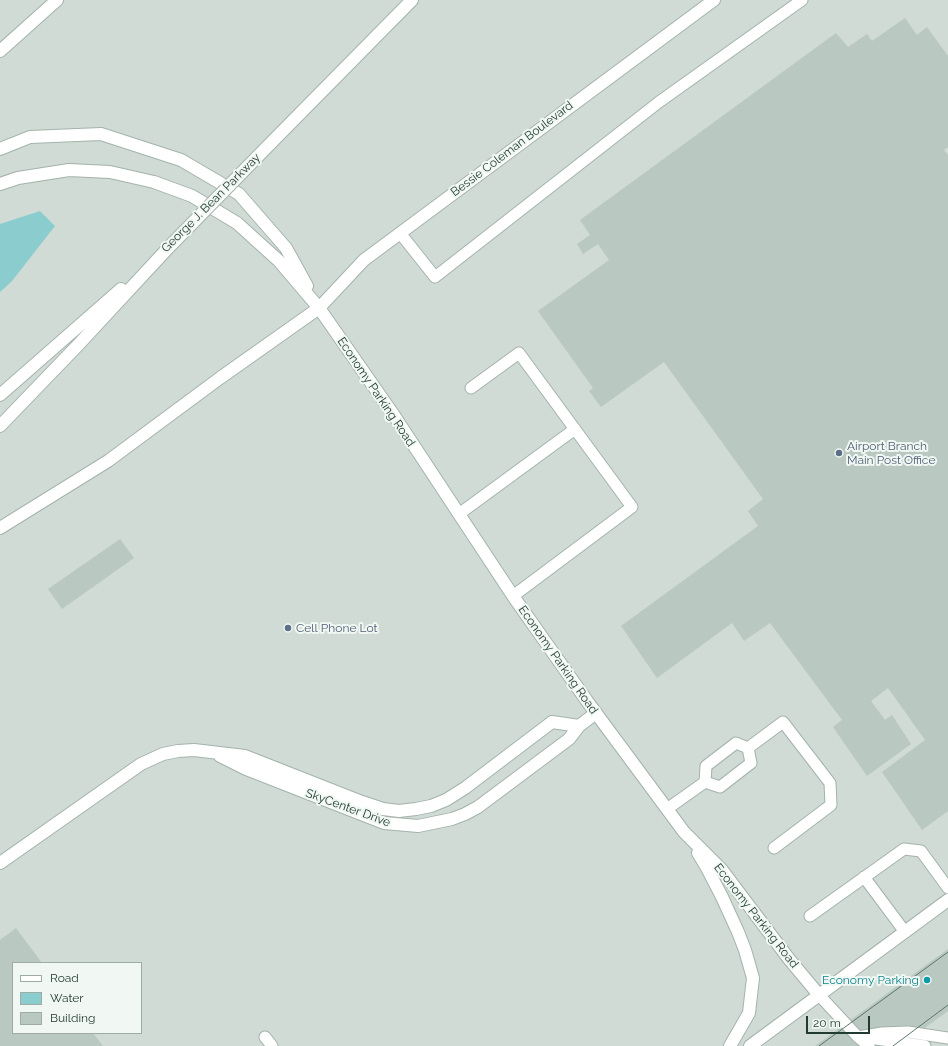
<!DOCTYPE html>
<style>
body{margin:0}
#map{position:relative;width:948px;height:1046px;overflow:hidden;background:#e1ebe5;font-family:Raleway,sans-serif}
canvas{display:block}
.legend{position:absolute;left:12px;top:962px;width:130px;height:72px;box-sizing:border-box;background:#f1f8f3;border:1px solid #9eaca5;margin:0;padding:5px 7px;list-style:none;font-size:12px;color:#223b31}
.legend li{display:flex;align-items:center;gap:8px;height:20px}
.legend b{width:20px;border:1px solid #9eaca5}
.scale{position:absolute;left:806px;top:1016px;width:64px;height:18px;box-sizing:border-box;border:2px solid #223b31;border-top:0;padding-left:5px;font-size:12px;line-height:14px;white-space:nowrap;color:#223b31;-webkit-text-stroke:3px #f1f8f3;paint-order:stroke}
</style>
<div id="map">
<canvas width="948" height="1046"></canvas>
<ul class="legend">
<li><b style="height:5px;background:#fff"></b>Road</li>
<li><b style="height:11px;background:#8bcdce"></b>Water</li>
<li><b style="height:11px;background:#b9c8c0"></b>Building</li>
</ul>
<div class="scale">20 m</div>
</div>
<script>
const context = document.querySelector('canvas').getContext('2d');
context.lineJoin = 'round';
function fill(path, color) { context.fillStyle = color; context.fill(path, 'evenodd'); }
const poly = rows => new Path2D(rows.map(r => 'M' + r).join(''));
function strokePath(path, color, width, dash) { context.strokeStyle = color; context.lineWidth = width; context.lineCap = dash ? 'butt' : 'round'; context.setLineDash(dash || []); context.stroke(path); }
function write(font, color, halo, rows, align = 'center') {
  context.font = font + ' Raleway,sans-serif'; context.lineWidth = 4; context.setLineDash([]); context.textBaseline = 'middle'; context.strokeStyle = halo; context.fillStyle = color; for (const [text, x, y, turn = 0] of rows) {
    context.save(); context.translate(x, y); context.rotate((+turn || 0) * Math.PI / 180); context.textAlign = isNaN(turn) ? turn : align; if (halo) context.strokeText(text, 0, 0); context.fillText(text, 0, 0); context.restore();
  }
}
const built = poly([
 [0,0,948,0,948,1046,0,1046],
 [13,963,141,963,141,1033,13,1033]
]);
const water = poly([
 [40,211,55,226,12,281,0,292,0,224]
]);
const building = poly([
 [905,18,917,35,927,27,948,56,948,147,944,150,948,155,948,811,922,830,882,772,925,740,888,688,871,701,885,720,892,715,911,744,867,776,833,727,842,720,770,623,744,641,732,623,657,678,621,626,758,526,748,511,763,499,664,362,601,407,589,391,593,388,538,311,609,260,598,244,583,254,577,244,590,235,580,220,836,33,848,47,867,34,872,41],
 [120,539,134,558,62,609,48,589],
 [16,928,42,963,13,963,13,1033,93,1033,103,1046,0,1046,0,940],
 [948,949,948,1011,900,1046,815,1046]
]);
const service = poly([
 [400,233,435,277,659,102,802,0],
 [471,388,519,353,632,507,513,596],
 [459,514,575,429],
 [748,748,783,722,830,783,831,805,774,848],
 [705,782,720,787,751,763,748,748],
 [667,809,705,782,706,766,736,743,748,748],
 [864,877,905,932],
 [810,916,904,849,921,851,948,888],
 [819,995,858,1037,869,1046],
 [265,1037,272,1046],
 [858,1037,882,1033,908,1032,948,1038],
 [869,1038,925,1046]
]);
const minor = poly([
 [220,756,246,769,384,823,418,826,452,819,465,814,478,807,569,739,579,726,596,713],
 [0,863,141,764,163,754,178,751,194,750,245,756,362,802,383,809,399,811,416,809,431,806,446,800,465,788,552,722,579,726]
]);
const tertiary = poly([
 [0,51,57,0],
 [0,149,30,137,101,134,181,160,239,194,286,248,307,286],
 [264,150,412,0],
 [0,184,18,178,69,170,110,172,154,182,192,196,237,223,279,261,319,308,395,417,513,596,587,701,684,832,722,870,789,959,819,995],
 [0,395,121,289],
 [0,426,79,344,169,247],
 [0,528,108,461,220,378,319,308,364,260,714,0],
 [698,853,707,868,722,897,738,932,745,950,753,978,749,1013,730,1046],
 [750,1046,948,900]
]);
const tram = poly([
 [819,1046,948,952],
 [893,1046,948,1005]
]);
const tertiaryBridge = poly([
 [169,247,264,150]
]);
const markers = [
 [839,453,4,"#5c6f8a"],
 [288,628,4,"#5c6f8a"],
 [927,980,4,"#0f9aa8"]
];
const streetNames = [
 ["Bessie Coleman Boulevard",512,149,-37],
 ["George J. Bean Parkway",211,203,-45],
 ["Economy Parking Road",376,392,56],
 ["Economy Parking Road",558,660,55],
 ["SkyCenter Drive",348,808,20],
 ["Economy Parking Road",756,916,52]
];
const serviceNames = [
 ["Airport Branch",847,446],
 ["Main Post Office",847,460],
 ["Cell Phone Lot",296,628]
];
const cultureNames = [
 ["Economy Parking",919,980]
];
fill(built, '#cfdbd4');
fill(water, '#8bcdce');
fill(building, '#b9c8c0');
strokePath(service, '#a4b3ab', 13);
strokePath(minor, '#a4b3ab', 14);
strokePath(tertiary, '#a4b3ab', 14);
strokePath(service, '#fff', 11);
strokePath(minor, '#fff', 12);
strokePath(tertiary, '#fff', 12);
strokePath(tram, '#5c766c', 1);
strokePath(tertiaryBridge, '#a4b3ab', 14, []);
strokePath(tertiaryBridge, '#fff', 12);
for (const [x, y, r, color] of markers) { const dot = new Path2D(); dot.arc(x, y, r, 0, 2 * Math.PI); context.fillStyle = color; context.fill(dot); strokePath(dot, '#f1f8f3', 1.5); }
write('12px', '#223b31', '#f1f8f3', streetNames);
write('12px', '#4e5e75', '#f1f8f3', serviceNames, 'left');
write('12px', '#0d838f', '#f1f8f3', cultureNames, 'right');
</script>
